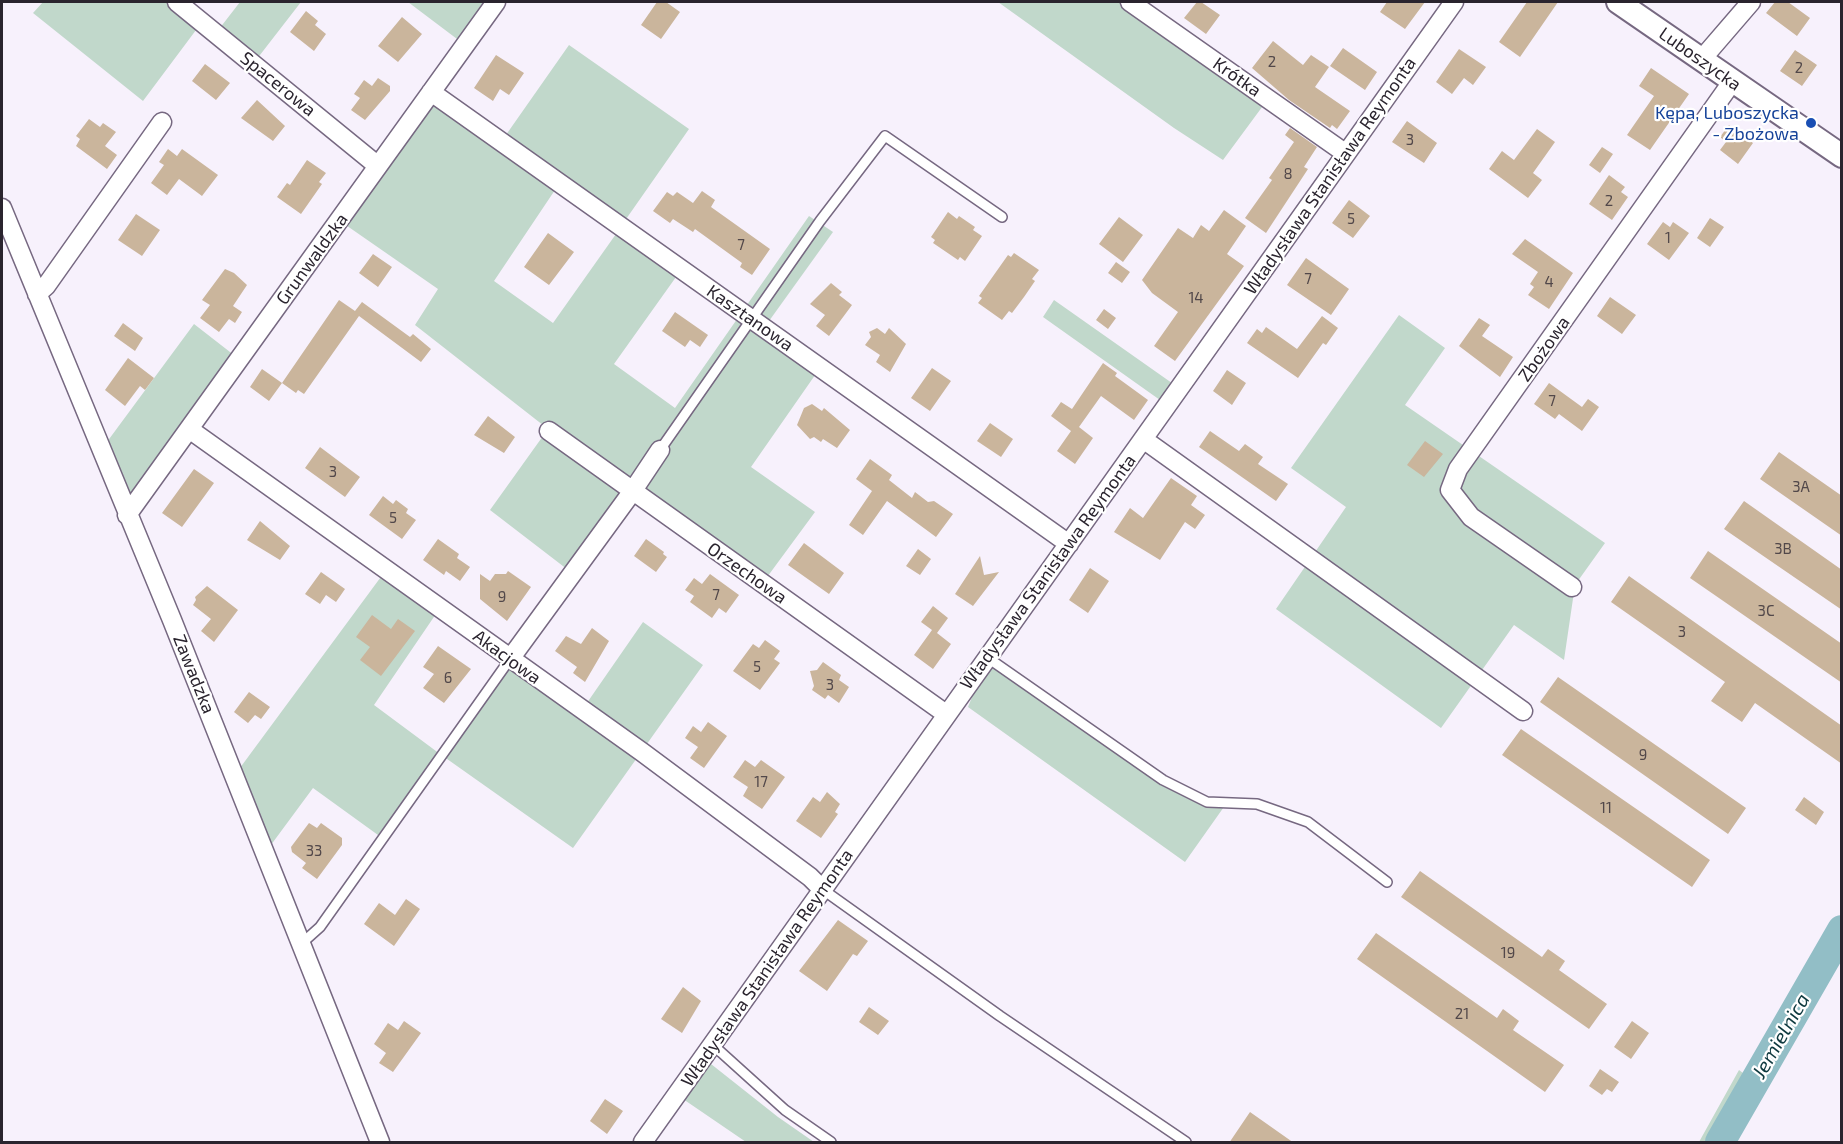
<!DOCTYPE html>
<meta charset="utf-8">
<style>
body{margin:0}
#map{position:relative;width:1843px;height:1144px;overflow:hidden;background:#f7f1fc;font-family:"Exo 2",sans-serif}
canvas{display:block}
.frame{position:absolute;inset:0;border:3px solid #2a242e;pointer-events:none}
</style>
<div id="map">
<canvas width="1843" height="1144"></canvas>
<div class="frame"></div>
</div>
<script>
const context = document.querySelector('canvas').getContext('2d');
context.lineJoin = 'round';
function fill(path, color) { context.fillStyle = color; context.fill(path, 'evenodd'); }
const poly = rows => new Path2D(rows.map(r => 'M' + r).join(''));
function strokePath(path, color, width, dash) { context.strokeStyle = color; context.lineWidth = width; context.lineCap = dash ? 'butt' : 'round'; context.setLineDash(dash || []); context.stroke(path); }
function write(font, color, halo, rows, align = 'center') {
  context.font = font + ' "Exo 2",sans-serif'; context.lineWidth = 4.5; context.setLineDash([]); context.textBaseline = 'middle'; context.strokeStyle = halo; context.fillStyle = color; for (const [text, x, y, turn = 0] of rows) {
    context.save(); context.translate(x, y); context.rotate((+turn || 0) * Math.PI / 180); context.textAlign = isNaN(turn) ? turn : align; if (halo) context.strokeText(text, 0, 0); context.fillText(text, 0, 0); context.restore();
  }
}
const green = poly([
 [43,2,177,2,202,22,143,101,33,13],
 [240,2,301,2,253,64,216,33],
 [408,2,496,2,465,45],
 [998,2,1130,2,1268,99,1223,160,1174,128],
 [569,45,689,129,624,222,555,190,494,281,553,323,616,234,681,270,614,364,675,408,809,216,833,232,764,328,820,368,751,467,815,512,762,584,632,493,572,573,490,510,548,429,415,325,438,289,340,221,431,92,501,142],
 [1054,300,1179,388,1167,405,1043,317],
 [1399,315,1445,348,1405,405,1605,543,1575,585,1564,660,1514,625,1441,728,1276,609,1346,507,1291,468],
 [194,324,239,359,127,515,101,450],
 [386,570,440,608,374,705,440,754,510,659,582,710,643,622,703,665,573,848,440,754,378,835,313,788,265,853,234,776],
 [988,658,1188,794,1226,804,1185,862,968,707],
 [711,1064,778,1117,814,1142,746,1142,683,1099],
 [1739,1070,1755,1082,1720,1142,1699,1142]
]);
const river = poly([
 [1720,1142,1842,930]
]);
const building = poly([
 [657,2,666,2,680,12,661,39,641,25],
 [1197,2,1201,2,1220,15,1206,34,1184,18],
 [1387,2,1425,2,1405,29,1380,12],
 [1527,2,1558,2,1520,57,1499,42],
 [1775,2,1788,2,1810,18,1797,36,1766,13],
 [306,11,318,21,315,25,326,34,314,51,290,32],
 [402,17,422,34,398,62,378,46],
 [1273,41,1303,65,1311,55,1329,67,1315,87,1350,111,1337,129,1332,125,1330,128,1289,100,1252,68],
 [1343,48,1377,72,1365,90,1330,66],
 [1459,49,1486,67,1473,85,1464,78,1452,94,1436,82],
 [1795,50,1817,65,1802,86,1780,71],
 [496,55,524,73,509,95,500,89,493,101,474,88],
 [205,64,230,83,216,100,192,81],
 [1651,68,1689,94,1650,150,1627,135,1654,96,1639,86],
 [378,78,390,86,390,91,365,120,351,110,360,98,354,94,364,80,372,86],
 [257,100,285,126,273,141,241,118],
 [89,119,100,127,103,123,116,132,105,146,117,155,107,169,76,146,80,139,76,136],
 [1407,121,1437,143,1424,163,1392,142],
 [1729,125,1753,143,1738,164,1720,150,1726,142,1720,137],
 [1290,128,1317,147,1304,167,1308,169,1266,233,1245,218,1272,180,1269,178,1294,142,1285,135],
 [1537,129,1555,142,1533,173,1542,180,1528,198,1489,169,1502,151,1514,160],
 [1602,147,1613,154,1600,173,1589,165],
 [168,149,177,156,182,149,218,175,202,196,179,179,167,195,151,183,164,165,159,162],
 [307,160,326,173,319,182,322,184,301,214,277,197,287,183,290,185],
 [1609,175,1625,187,1621,192,1628,197,1612,220,1589,204],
 [702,191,715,200,711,207,770,249,752,275,740,267,742,263,695,229,693,232,673,219,670,223,653,211,667,192,673,196,677,192,693,203],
 [1349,200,1370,216,1353,238,1332,223],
 [1224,210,1246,226,1227,254,1244,266,1175,361,1154,346,1178,312,1152,293,1142,280,1178,228,1193,238,1201,225,1209,231],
 [948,212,957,219,959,216,975,227,973,230,982,236,965,261,960,257,958,260,933,243,935,240,931,237],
 [136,214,160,230,142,256,118,240],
 [1119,217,1143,235,1123,262,1099,244],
 [1710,218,1724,227,1710,247,1697,238],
 [1663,222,1670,227,1673,222,1689,233,1669,260,1647,244],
 [548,233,574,252,549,285,524,267],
 [1525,239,1573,273,1549,309,1528,295,1534,287,1530,284,1538,272,1512,254],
 [1014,253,1039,270,1032,279,1035,281,1024,297,1012,313,1009,311,1002,320,978,303,982,298,979,296,1008,255,1011,257],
 [373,254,392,267,378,287,359,273],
 [1306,258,1349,289,1331,315,1287,285],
 [1116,262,1130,272,1122,283,1108,273],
 [225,269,234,273,247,285,233,306,242,312,235,323,229,319,219,332,200,318,210,305,202,300],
 [831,283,842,292,839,295,852,305,829,336,816,326,825,315,810,304],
 [1610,297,1636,315,1622,334,1597,316],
 [339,300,355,311,362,302,410,337,413,334,431,349,421,362,359,316,304,394,298,390,296,393,282,383,269,401,250,387,262,369,282,383],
 [1104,309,1116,318,1108,329,1096,320],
 [675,312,708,335,700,347,690,340,685,347,662,331],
 [1322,316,1338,328,1326,345,1323,343,1298,378,1247,343,1257,329,1262,333,1266,327,1297,349],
 [1479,318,1490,325,1482,336,1513,357,1500,377,1459,346],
 [123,323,143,338,135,351,114,336],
 [877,328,885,334,889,328,906,344,890,372,876,362,880,355,865,345,871,337,869,332],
 [128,358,154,378,145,390,140,386,125,406,105,390],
 [1103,363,1117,373,1115,376,1148,400,1134,420,1101,396,1079,427,1093,438,1075,464,1057,451,1071,431,1051,416,1061,402,1072,409],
 [932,368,951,381,930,411,911,398],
 [1227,370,1246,383,1232,405,1213,391],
 [1549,383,1582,407,1588,399,1599,407,1582,431,1559,414,1555,419,1534,404],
 [812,404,822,411,824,408,850,430,837,448,823,439,821,442,814,437,810,439,797,425,804,408],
 [488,416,515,437,504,453,474,435],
 [990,423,1013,439,1001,457,977,441],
 [1210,431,1239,451,1245,444,1263,457,1258,464,1288,484,1276,501,1199,447],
 [1425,441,1443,454,1424,477,1407,465],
 [320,447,360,477,345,497,305,468],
 [1779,452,1842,496,1842,536,1760,479],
 [870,459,892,475,889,480,912,498,915,492,928,502,934,501,953,514,936,537,887,501,863,535,849,525,872,491,856,479],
 [194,469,214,483,182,527,162,513],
 [1171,478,1197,496,1191,505,1205,515,1195,529,1185,522,1160,560,1114,532,1130,508,1143,518],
 [383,496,393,504,396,500,408,509,406,513,416,520,402,539,369,515],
 [1744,501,1842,570,1842,610,1724,529],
 [260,521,290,546,280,560,247,540],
 [438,539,459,554,457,558,470,567,460,581,446,571,444,575,423,560],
 [646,539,664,552,663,554,667,557,656,572,634,556],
 [804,543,844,573,829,594,788,565],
 [918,549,931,559,920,575,906,566],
 [1708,551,1842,644,1842,683,1690,578],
 [980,556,984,575,999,572,973,606,955,594],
 [1090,568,1109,581,1088,613,1069,600],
 [508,571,531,587,507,621,480,599,480,574,490,581,495,574,506,574],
 [321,572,345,589,336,602,326,595,320,604,305,594],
 [710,574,739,595,726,613,719,608,712,618,690,602,694,596,685,590,694,578,702,584],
 [1629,576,1842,726,1842,764,1755,703,1742,722,1711,701,1725,682,1611,602],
 [207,586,238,610,214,642,201,631,211,619,193,605,196,600,195,597],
 [933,606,948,618,937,633,951,644,933,669,914,655,932,630,921,622],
 [372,615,391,629,398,619,415,631,381,676,360,660,370,647,356,637],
 [592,628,609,641,585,682,573,673,577,667,555,651,566,636,581,644],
 [765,640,780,651,774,659,780,663,760,690,733,671,753,644,759,648],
 [438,646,471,669,444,703,423,688,434,674,423,667],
 [823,662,841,675,839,680,849,687,839,703,828,695,825,699,812,690,814,686,810,671,817,670],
 [1558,677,1746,808,1728,834,1540,702],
 [249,692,270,707,261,719,255,715,248,723,234,712],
 [708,722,727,736,704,768,690,758,698,747,685,738,693,726,701,732],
 [1521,729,1710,860,1692,887,1502,755],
 [745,760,755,767,761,760,785,777,762,809,743,796,748,787,733,777],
 [827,792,840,804,835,812,838,814,821,838,796,821,813,797,820,802],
 [1804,797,1824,812,1816,825,1795,810],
 [309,823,317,828,321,823,342,838,342,845,317,879,302,868,306,863,292,852,291,847],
 [1420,871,1542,957,1548,949,1565,961,1559,970,1607,1004,1589,1029,1401,897],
 [406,899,420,909,394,946,364,924,379,903,395,915],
 [838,920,868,941,857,956,853,954,827,991,799,971],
 [1376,933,1497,1018,1503,1009,1519,1021,1513,1030,1564,1065,1545,1092,1357,959],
 [683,987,701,1001,682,1033,661,1019],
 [869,1007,889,1021,878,1035,859,1022],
 [404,1021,421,1033,393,1072,379,1063,386,1053,374,1044,388,1023,398,1030],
 [1632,1021,1649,1033,1631,1059,1614,1047],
 [1600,1069,1619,1082,1612,1092,1607,1089,1602,1095,1589,1086],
 [605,1099,623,1111,607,1134,590,1121],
 [1250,1112,1294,1143,1229,1143]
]);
const service = poly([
 [660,450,820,221,885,136,1002,217],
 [988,658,1163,780,1207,802,1257,804,1308,822,1387,882],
 [822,889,1000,1016,1186,1142],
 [301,944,320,927,510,659],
 [713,1045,785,1110,831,1142]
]);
const minor = poly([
 [177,2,378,166],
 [1130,2,1345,153],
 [1701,60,1751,2],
 [431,92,1069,544],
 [2,208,172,620,380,1142],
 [37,294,46,286,162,122],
 [189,429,642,752,810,877,822,889],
 [549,431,946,714],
 [1143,439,1523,711],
 [127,515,496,2],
 [1572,587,1471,517,1450,490,1458,469,1732,82],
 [510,659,632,492,660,450],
 [643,1142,1454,2]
]);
const tertiary = poly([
 [1618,2,1842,156]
]);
const markers = [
 [1811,123,6,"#1a4fb4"]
];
const numberNames = [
 ["2",1272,62],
 ["2",1799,68],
 ["3",1410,140],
 ["8",1288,174],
 ["2",1609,201],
 ["5",1351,219],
 ["1",1668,238],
 ["7",741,245],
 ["7",1308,279],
 ["4",1549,282],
 ["14",1196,298],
 ["7",1552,401],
 ["3",333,472],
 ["3A",1801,487],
 ["5",393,518],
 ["3B",1783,549],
 ["7",716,595],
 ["9",502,597],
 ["3C",1766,611],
 ["3",1682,632],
 ["5",757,667],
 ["6",448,678],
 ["3",830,685],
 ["9",1643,755],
 ["17",761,782],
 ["11",1606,808],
 ["33",314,851],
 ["19",1508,953],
 ["21",1462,1014]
];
const streetNames = [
 ["Luboszycka",1700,59,35],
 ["Krótka",1237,77,35],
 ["Spacerowa",278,84,39],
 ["Władysława Stanisława Reymonta",1330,176,-55],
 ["Grunwaldzka",312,259,-54],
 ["Kasztanowa",750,318,35],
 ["Zbożowa",1544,349,-55],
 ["Władysława Stanisława Reymonta",1048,572,-54],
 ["Orzechowa",747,573,35],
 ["Akacjowa",507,657,36],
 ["Zawadzka",194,674,68],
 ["Władysława Stanisława Reymonta",767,968,-55]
];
const transitNames = [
 ["Kępa, Luboszycka",1799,113],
 ["- Zbożowa",1799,134]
];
const waterNames = [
 ["Jemielnica",1781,1036,-60]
];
fill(green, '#c1d8cb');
strokePath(river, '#92bec6', 30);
fill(building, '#cab59c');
strokePath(service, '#766881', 12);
strokePath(minor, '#766881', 21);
strokePath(tertiary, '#766881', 26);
strokePath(service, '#fff', 9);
strokePath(minor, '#fff', 18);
strokePath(tertiary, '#fff', 22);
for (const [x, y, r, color] of markers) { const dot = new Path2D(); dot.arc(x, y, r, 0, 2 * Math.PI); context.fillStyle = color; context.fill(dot); strokePath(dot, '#fff', 2); }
write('15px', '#52484a', null, numberNames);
write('18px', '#2a242e', '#fff', streetNames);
write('18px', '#164399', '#fff', transitNames, 'right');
write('italic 20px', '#0e393f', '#fff', waterNames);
</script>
